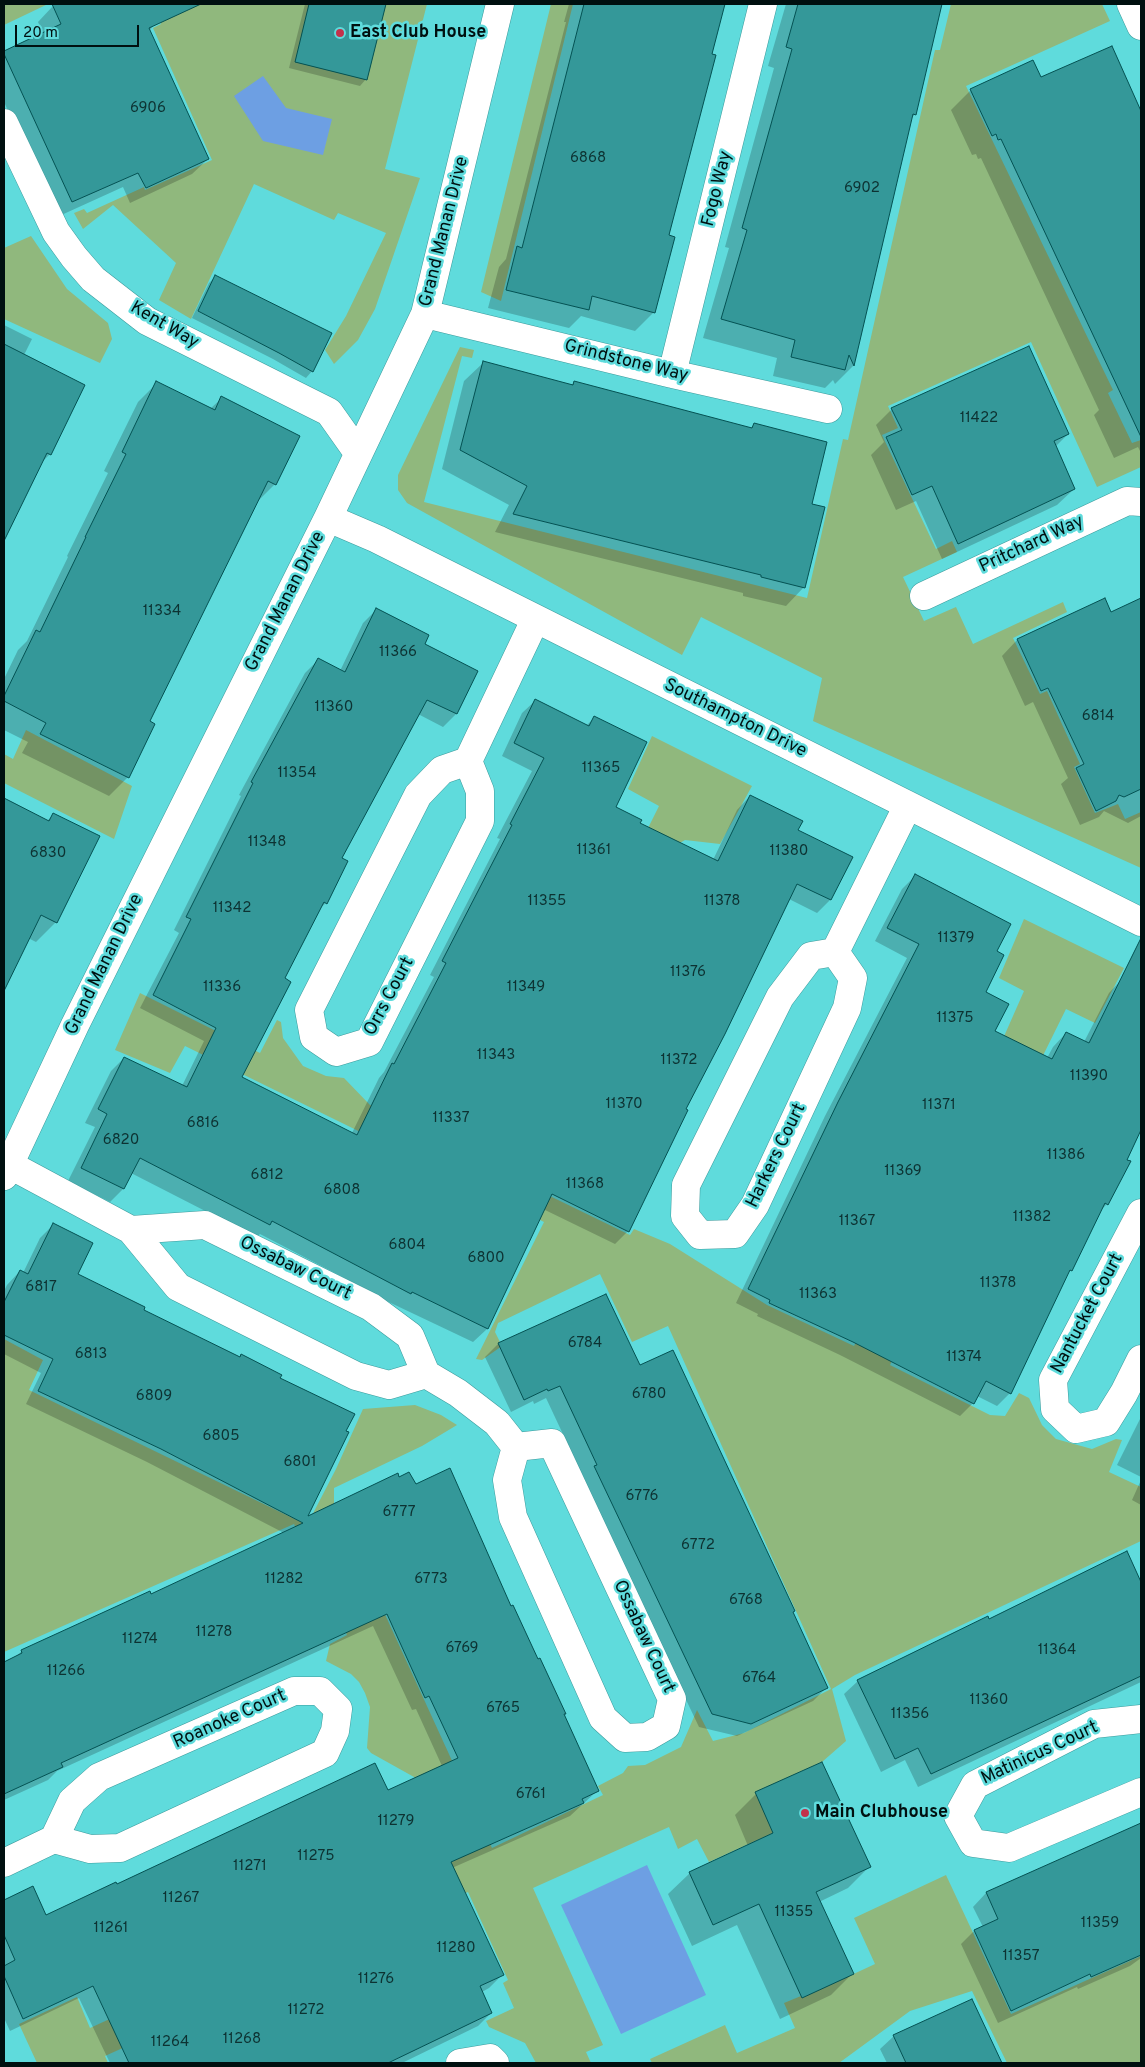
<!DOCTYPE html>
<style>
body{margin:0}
#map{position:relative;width:1145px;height:2067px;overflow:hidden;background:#5fdbdc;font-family:Overpass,sans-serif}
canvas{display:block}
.frame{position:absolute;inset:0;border:5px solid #001010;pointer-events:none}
.scale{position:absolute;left:15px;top:25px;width:124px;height:22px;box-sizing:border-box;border:2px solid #001010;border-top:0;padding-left:6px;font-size:15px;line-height:18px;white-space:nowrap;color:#001010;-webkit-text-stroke:4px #5fdbdc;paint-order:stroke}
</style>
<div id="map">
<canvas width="1145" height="2067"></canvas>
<div class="frame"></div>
<div class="scale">20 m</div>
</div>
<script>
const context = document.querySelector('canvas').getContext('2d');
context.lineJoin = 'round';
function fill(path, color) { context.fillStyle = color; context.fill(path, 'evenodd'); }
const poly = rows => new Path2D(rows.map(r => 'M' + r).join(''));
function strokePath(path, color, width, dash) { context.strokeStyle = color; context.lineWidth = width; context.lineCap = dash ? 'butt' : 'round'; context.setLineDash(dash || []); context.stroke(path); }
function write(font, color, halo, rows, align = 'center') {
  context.font = font + ' Overpass,sans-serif'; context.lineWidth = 5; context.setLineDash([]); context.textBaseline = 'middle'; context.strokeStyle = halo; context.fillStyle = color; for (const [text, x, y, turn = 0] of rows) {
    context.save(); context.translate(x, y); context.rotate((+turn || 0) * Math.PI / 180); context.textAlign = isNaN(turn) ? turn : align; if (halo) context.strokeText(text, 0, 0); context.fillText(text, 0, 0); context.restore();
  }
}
const green = poly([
 [4,4,48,4,4,25],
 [151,4,427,4,385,169,420,178,375,309,358,340,334,364,325,350,346,316,386,233,338,213,334,220,254,184,191,319,159,300,176,263,113,205,83,229,74,213,84,209,87,213,144,187,145,190,212,160,153,28,161,24],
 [551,4,573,4,501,301,481,292],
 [951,4,1102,4,1110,21,966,86,1113,390,1108,393,1132,443,1141,440,1141,467,1097,487,1031,342,888,406,898,428,882,435,936,549,952,541,957,552,903,577,924,621,956,607,973,644,1063,602,1067,612,1013,638,1040,694,1047,691,1080,764,1074,767,1095,813,1118,804,1125,819,1141,812,1141,868,813,721,822,678,701,617,682,655,407,503,398,490,398,475,460,347,474,350,472,358,462,356,424,502,807,598,843,439,848,440,935,50,940,50],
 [31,236,67,289,108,323,112,339,100,363,4,319,4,248],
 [26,730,132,786,114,839,4,783,4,754,13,759],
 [652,736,752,786,720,844,685,840,668,850,519,1181,630,1235,634,1229,670,1244,767,1305,854,1346,961,1134,1024,991,999,978,1024,919,1124,968,1095,1023,1066,1009,890,1365,990,1415,1005,1416,1019,1393,1029,1398,1042,1425,1056,1439,1092,1449,1116,1439,1122,1440,1109,1472,1141,1487,1141,1541,855,1675,832,1689,846,1741,822,1762,756,1792,773,1833,709,1862,697,1839,678,1849,669,1827,533,1888,603,2045,586,2052,591,2063,536,2063,525,2043,489,2027,486,2021,514,2008,503,1983,508,1980,468,1892,105,2056,108,2063,37,2063,19,2024,77,1997,90,2028,454,1861,414,1777,371,1753,367,1748,370,1707,365,1693,359,1682,351,1674,326,1661,330,1644,347,1635,294,1524,4,1652,4,1339,43,1360,29,1390,307,1525,336,1469,363,1409,415,1405,441,1415,457,1425,422,1446,334,1488,334,1503,492,1848,603,1795,598,1786,623,1773,628,1766,645,1765,681,1747,697,1710,713,1741,744,1733,831,1689,668,1326,632,1342,600,1274,498,1323,495,1332,502,1346,482,1360,476,1359,544,1222,185,1046,170,1073,115,1050,140,993,260,1053,277,1020,281,1022,283,1038,303,1066,326,1076,344,1078,370,1105,481,1163,659,806,628,789],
 [946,1875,1011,2014,1141,1956,1141,2063,1007,2063,972,1991,910,2011,839,2063,652,2063,650,2059,725,2025,737,2053,795,2028,784,2003,801,1996,802,1998,875,1964,854,1918]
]);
const water = poly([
 [263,76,286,108,332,119,323,155,263,141,234,96],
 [647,1865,706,1995,621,2034,561,1905]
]);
const shadow = poly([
 [58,4,146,4,155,24,149,31,208,159,192,174,130,203,123,187,57,217,4,102,4,52,43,33,38,22,53,6],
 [305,4,385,4,366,79,360,86,289,68],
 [569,4,724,4,667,236,654,312,635,331,581,316,569,328,488,308,499,267,506,259,566,22,564,22],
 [786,4,941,4,915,114,911,119,853,366,835,384,833,380,825,388,773,376,777,358,703,338,729,248,725,247,774,68,768,66],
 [1111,47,1141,114,1141,453,1138,447,1114,458,1094,415,1099,410,981,158,978,159,976,154,972,155,951,110,971,90,1040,78],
 [215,277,312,371,306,378,273,359,192,318,209,283],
 [4,325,32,339,24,355,84,386,50,454,40,464,4,537],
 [483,363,571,386,574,382,750,429,754,425,810,505,804,587,786,606,743,596,743,593,495,532,509,505,442,469,464,381],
 [157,383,210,409,222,398,299,436,275,484,255,504,148,721,128,777,109,796,22,753,28,742,4,730,4,679,18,650,27,641,68,557,67,556,108,473,104,471,138,402],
 [892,409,1068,434,1055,447,1074,489,1057,505,942,559,916,501,896,510,871,455,884,442,876,425],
 [1141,599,1141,816,1128,823,1104,811,1099,817,1080,825,1061,784,1068,778,1033,702,1025,706,1002,656,1017,640,1104,600,1111,614],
 [376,610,423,644,477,671,456,714,443,727,418,714,340,858,347,861,326,903,318,910,284,979,240,1077,352,1133,379,1078,384,1072,434,977,430,975,500,839,497,838,532,771,502,756,522,713,536,700,586,726,594,718,614,807,639,824,713,860,737,810,750,796,797,831,851,857,830,900,817,913,789,899,685,1110,628,1231,615,1244,543,1209,487,1329,473,1342,355,1286,356,1284,260,1234,256,1237,131,1173,123,1189,110,1202,68,1181,95,1127,85,1123,111,1071,124,1058,182,1086,204,1041,140,1008,179,933,174,930,241,796,239,795,305,673,318,660,340,671,363,623],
 [4,799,47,821,54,814,56,922,36,942,28,938,17,960,4,974],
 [915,876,995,951,984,992,994,1032,1047,1058,1053,1047,1066,1033,1084,1042,1109,993,1122,979,1141,989,1141,1127,1107,1204,1099,1212,1071,1270,1066,1275,1010,1393,997,1406,977,1396,973,1403,960,1416,840,1355,757,1316,758,1314,736,1303,825,1116,907,958,875,941,902,889],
 [53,1225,76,1275,142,1311,278,1379,306,1519,399,1479,415,1486,511,1608,563,1715,597,1791,570,1816,452,1868,502,1975,489,1988,482,1992,491,2013,478,2026,402,2063,110,2063,79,1998,10,2031,4,2018,4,1901,32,1888,46,1916,116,1886,387,1792,442,1766,416,1709,412,1710,373,1626,57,1771,48,1780,4,1800,4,1663,13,1659,22,1651,150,1595,284,1533,147,1462,26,1404,41,1373,4,1354,4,1291,7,1285,20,1271,23,1273,40,1238],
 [498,1344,639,1367,792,1612,826,1688,813,1701,737,1736,699,1727,582,1481,584,1479,546,1398,534,1404,533,1401,511,1412,485,1357],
 [1141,1417,1141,1477,1117,1465],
 [1141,1480,1141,1505,1132,1500],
 [1126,1552,1141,1584,1141,1682,918,1787,905,1760,881,1772,844,1694,858,1681,989,1621],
 [756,1794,869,1867,848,1888,819,1902,852,1974,831,1995,780,2019,737,1925,692,1946,668,1894,690,1873,748,1846,735,1815],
 [1141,1823,1141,1958,1130,1966,1078,1989,1077,1987,998,2023,961,1944,974,1931,983,1927,973,1907,986,1893],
 [971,2001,998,2063,887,2063,880,2049,894,2036]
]);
const building = poly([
 [52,4,201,4,149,28,209,159,146,188,138,173,72,202,4,54,4,51,61,24,52,4],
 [309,4,386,4,367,80,295,62,309,4],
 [584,4,725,4,712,54,716,55,669,235,675,237,655,313,592,296,589,310,506,290,517,246,522,248,584,4],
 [798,4,942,4,916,115,913,114,854,366,849,355,845,370,791,357,795,340,721,319,747,230,742,228,792,49,786,47,798,4],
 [1112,46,1141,111,1141,437,1001,139,998,140,996,134,992,136,970,89,1033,60,1041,77,1112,46],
 [215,275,332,333,313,372,279,353,198,311,215,275],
 [4,344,85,385,51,455,47,453,4,541,4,344],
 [1029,346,1069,434,1054,441,1075,489,958,544,932,486,912,495,886,437,902,430,891,408,1029,346],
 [483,361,573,385,574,381,752,428,754,423,827,442,812,504,825,507,805,588,761,577,761,575,513,514,527,486,460,450,483,361],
 [156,381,215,410,221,396,300,436,276,485,268,481,150,721,155,724,129,778,40,734,46,723,4,701,4,696,36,630,40,632,86,537,85,537,126,454,122,452,156,381],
 [1105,598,1111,612,1141,598,1141,789,1124,797,1119,795,1116,801,1096,811,1076,768,1084,764,1048,688,1041,691,1017,639,1105,598],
 [376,608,429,635,425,644,478,671,457,714,427,700,342,858,348,861,327,904,324,902,285,978,291,982,242,1077,357,1135,392,1063,394,1064,446,963,442,961,512,825,510,824,544,758,514,743,535,699,589,726,594,716,647,742,616,807,642,820,640,823,718,861,750,795,803,821,798,830,853,857,831,900,797,884,725,1034,686,1109,688,1110,629,1232,552,1194,488,1329,412,1292,411,1294,272,1221,270,1225,140,1158,124,1189,81,1168,107,1114,98,1109,124,1057,187,1087,216,1028,153,995,191,919,186,917,253,783,251,782,318,658,345,672,376,608],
 [4,798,49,821,53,813,100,836,57,923,41,915,4,991,4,798],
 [915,874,1011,924,997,951,1004,955,986,992,1009,1004,995,1031,1052,1059,1066,1032,1089,1043,1141,938,1141,1130,1127,1160,1131,1161,1108,1205,1105,1203,1072,1271,1070,1270,1011,1394,986,1381,974,1404,853,1342,769,1303,770,1300,748,1289,838,1102,919,944,887,928,915,874],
 [53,1223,93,1243,78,1274,145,1307,144,1310,240,1357,241,1354,282,1375,280,1378,355,1414,346,1431,349,1432,308,1516,398,1473,399,1477,409,1472,416,1484,450,1468,511,1606,513,1605,538,1659,540,1658,566,1714,564,1714,599,1791,582,1799,584,1803,451,1862,504,1975,480,1986,492,2013,388,2063,129,2063,93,1986,23,2019,4,1976,4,1966,15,1960,4,1935,4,1900,33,1886,46,1915,116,1882,117,1884,375,1763,388,1790,458,1758,429,1696,425,1698,387,1614,61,1763,63,1767,4,1794,4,1662,22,1653,21,1650,150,1591,151,1594,303,1523,161,1449,38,1391,53,1359,4,1335,4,1302,20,1270,28,1274,53,1223],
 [606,1294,640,1365,673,1350,795,1611,793,1612,828,1688,751,1724,712,1714,594,1466,597,1465,560,1386,548,1391,547,1389,524,1400,498,1343,606,1294],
 [1127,1551,1141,1582,1141,1676,931,1774,918,1748,895,1759,857,1680,988,1616,989,1619,1127,1551],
 [822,1762,871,1867,816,1892,854,1974,802,1998,759,1904,713,1925,689,1872,773,1833,755,1792,822,1762],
 [1141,1823,1141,1955,1091,1977,1090,1974,1011,2011,974,1930,998,1919,986,1892,1141,1823],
 [972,1999,1002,2063,906,2063,893,2035,972,1999]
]);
const minor = poly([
 [1131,4,1141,26],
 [4,123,56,232,74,257,93,279,147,321,329,412,358,453],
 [425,314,672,374,828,409],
 [672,374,763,4],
 [328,518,377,539,1141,922],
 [924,596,1127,501,1141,502],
 [468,761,480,791,480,821,369,1042,336,1052,314,1037,309,1010,418,795,442,770,468,761,535,620],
 [835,952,853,978,847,1008,755,1205,735,1234,700,1235,685,1216,686,1185,780,997,811,956,835,952],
 [835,952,908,805],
 [10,1165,131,1230,178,1287,356,1376,389,1385,426,1374,410,1336,371,1307,205,1225,131,1230],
 [4,1176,75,1025,328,518,425,314,500,4],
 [1141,1213,1053,1380,1055,1409,1076,1429,1106,1422,1124,1393,1141,1359],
 [426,1374,458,1393,497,1423,516,1447],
 [552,1443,672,1699,666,1726,647,1737,625,1738,603,1718,513,1517,507,1480,516,1447,552,1443],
 [1141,1719,1094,1724,975,1785,958,1816,973,1843,1009,1848,1141,1792],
 [4,1863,54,1839,72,1801,99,1777,294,1691,320,1691,338,1709,335,1731,325,1753,120,1848,90,1849,54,1839],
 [460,2063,490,2058,495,2063]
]);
const markers = [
 [340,33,5,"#c2324b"],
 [805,1813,5,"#c2324b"]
];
const numberNames = [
 ["6906",148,109],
 ["6868",588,159],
 ["6902",862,189],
 ["11422",979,419],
 ["11334",162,612],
 ["11366",398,653],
 ["11360",334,708],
 ["6814",1098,717],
 ["11365",601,769],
 ["11354",297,774],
 ["11348",267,843],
 ["11361",594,851],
 ["11380",789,852],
 ["6830",48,854],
 ["11355",547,902],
 ["11378",722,902],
 ["11342",232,909],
 ["11379",956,939],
 ["11376",688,973],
 ["11336",222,988],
 ["11349",526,988],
 ["11375",955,1019],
 ["11343",496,1056],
 ["11372",679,1061],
 ["11390",1089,1077],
 ["11370",624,1105],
 ["11371",939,1106],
 ["11337",451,1119],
 ["6816",203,1124],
 ["6820",121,1141],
 ["11386",1066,1156],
 ["11369",903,1172],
 ["6812",267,1176],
 ["11368",585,1185],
 ["6808",342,1191],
 ["11382",1032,1218],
 ["11367",857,1222],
 ["6804",407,1246],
 ["6800",486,1259],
 ["11378",998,1284],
 ["6817",41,1288],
 ["11363",818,1295],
 ["6784",585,1344],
 ["6813",91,1355],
 ["11374",964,1358],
 ["6780",649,1395],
 ["6809",154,1397],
 ["6805",221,1437],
 ["6801",300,1463],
 ["6776",642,1497],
 ["6777",399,1513],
 ["6772",698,1546],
 ["11282",284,1580],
 ["6773",431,1580],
 ["6768",746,1601],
 ["11278",214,1633],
 ["11274",140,1640],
 ["6769",462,1649],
 ["11364",1057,1651],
 ["11266",66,1672],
 ["6764",759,1679],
 ["11360",989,1701],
 ["6765",503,1709],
 ["11356",910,1715],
 ["6761",531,1795],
 ["11279",396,1822],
 ["11275",316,1857],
 ["11271",250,1867],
 ["11267",181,1899],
 ["11355",794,1913],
 ["11359",1100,1924],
 ["11261",111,1929],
 ["11280",456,1949],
 ["11357",1021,1957],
 ["11276",376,1980],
 ["11272",306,2011],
 ["11268",242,2040],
 ["11264",170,2043]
];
const poiNames = [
 ["East Club House",350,33],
 ["Main Clubhouse",815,1813]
];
const streetNames = [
 ["Fogo Way",718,189,-76],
 ["Grand Manan Drive",445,232,-76],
 ["Kent Way",164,326,30],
 ["Grindstone Way",626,362,14],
 ["Pritchard Way",1032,545,-25],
 ["Grand Manan Drive",286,602,-63],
 ["Southampton Drive",735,719,26],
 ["Grand Manan Drive",105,965,-64],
 ["Orrs Court",390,997,-62],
 ["Harkers Court",777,1156,-64],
 ["Ossabaw Court",295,1269,26],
 ["Nantucket Court",1088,1314,-62],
 ["Ossabaw Court",643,1637,65],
 ["Roanoke Court",230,1720,-24],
 ["Matinicus Court",1040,1754,-25]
];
fill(green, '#90b87d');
fill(water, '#6d9fe3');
fill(shadow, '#0003');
fill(building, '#349899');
strokePath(building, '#045152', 1);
strokePath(minor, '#3c9b9c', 29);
strokePath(minor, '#fff', 28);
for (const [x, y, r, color] of markers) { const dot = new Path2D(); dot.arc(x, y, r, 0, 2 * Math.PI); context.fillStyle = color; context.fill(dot); strokePath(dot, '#5fdbdc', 2); }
write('15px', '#0d3232', null, numberNames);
write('bold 18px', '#001010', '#5fdbdc', poiNames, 'left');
write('18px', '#001010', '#5fdbdc', streetNames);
</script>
